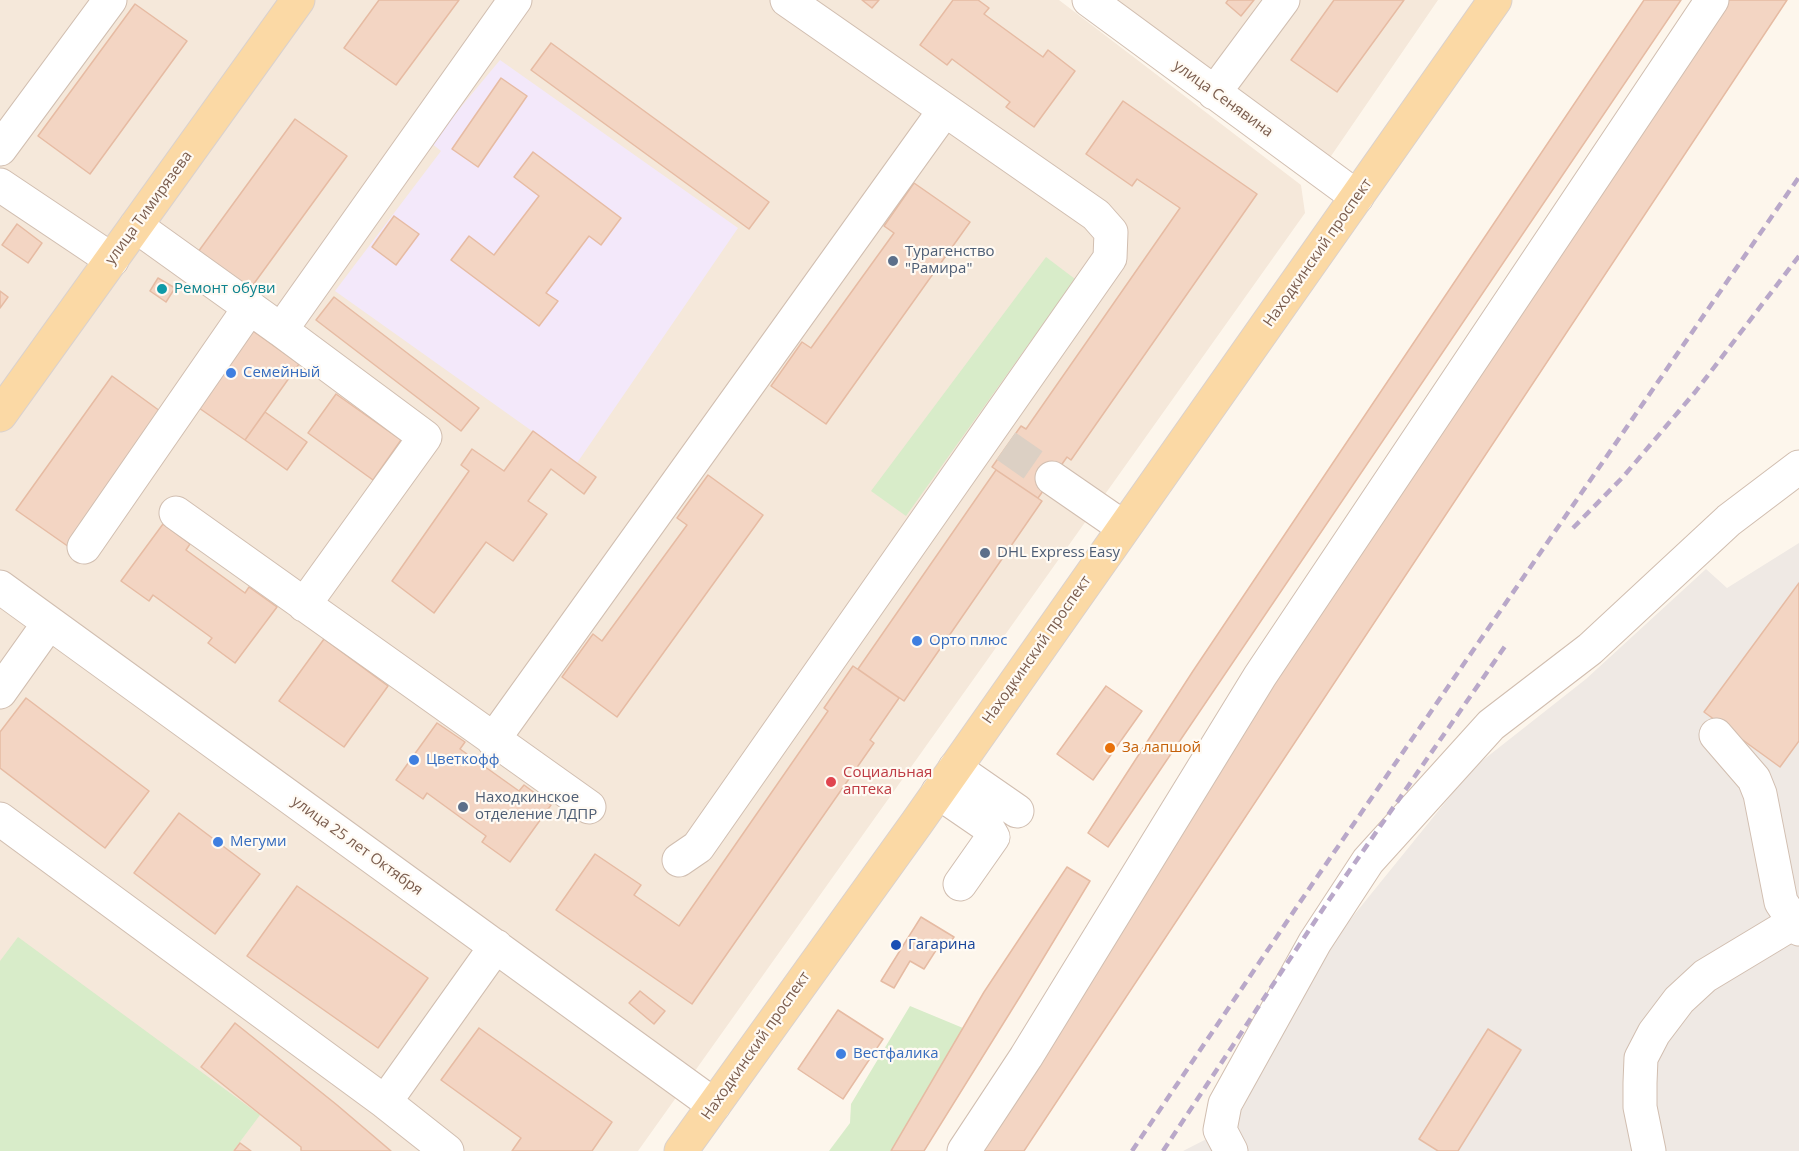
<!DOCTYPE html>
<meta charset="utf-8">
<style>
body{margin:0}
canvas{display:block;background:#fdf6ec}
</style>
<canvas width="1799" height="1151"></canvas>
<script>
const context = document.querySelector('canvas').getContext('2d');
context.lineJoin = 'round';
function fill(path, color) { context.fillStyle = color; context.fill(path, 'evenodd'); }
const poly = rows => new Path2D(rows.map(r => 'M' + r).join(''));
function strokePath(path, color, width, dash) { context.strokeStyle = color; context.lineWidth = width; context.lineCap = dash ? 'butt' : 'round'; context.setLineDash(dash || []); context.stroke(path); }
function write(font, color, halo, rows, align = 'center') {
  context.font = font + ' "Open Sans",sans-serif'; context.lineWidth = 4.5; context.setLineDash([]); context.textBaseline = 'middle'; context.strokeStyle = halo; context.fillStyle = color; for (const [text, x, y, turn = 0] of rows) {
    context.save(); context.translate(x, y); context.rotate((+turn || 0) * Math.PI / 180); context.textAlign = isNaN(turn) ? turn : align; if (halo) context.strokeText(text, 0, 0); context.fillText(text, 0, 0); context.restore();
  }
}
const residential = poly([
 [0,0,1059,0,1301,185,1305,213,638,1151,0,1151],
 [1113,0,1438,0,1329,159]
]);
const industrial = poly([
 [1799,543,1799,1151,1183,1151,1234,1125,1320,957,1473,768,1586,679,1706,569,1727,588]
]);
const education = poly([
 [500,60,738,228,577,463,335,291,441,151,431,143]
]);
const green = poly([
 [1046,257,1075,279,906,516,871,491],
 [18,937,260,1115,233,1151,0,1151,0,961],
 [910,1006,963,1028,891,1151,829,1151,850,1123,851,1104]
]);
const building = poly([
 [379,0,459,0,396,85,344,48,379,0],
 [862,0,879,0,872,8,862,0],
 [953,0,978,0,989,8,984,14,1043,57,1048,50,1075,71,1034,127,1006,107,1010,102,952,59,947,65,920,45,953,0],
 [1228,0,1254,0,1241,16,1226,3,1228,0],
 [1334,0,1404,0,1337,92,1291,60,1334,0],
 [1644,0,1681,0,1108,847,1088,833,1193,671,1644,0],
 [1719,0,1787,0,1024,1151,973,1151,1437,428,1719,0],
 [135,4,187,41,90,174,38,136,135,4],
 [551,43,769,202,749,229,531,70,551,43],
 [501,78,527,96,478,167,452,149,501,78],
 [1123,101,1257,194,1071,460,1067,457,1038,498,992,467,1021,426,1026,429,1180,208,1137,179,1132,186,1086,154,1123,101],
 [295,119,347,156,250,289,198,252,295,119],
 [533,152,621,218,601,245,589,236,546,293,558,301,539,326,451,260,469,236,494,255,539,196,514,177,533,152],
 [914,183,970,222,826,424,771,386,802,342,811,348,894,233,884,226,914,183],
 [394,216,419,234,396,265,372,247,394,216],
 [17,224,42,243,28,263,2,245,17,224],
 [158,278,175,288,166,302,150,291,158,278],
 [0,291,8,297,0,308,0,291],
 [334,297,479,408,461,431,316,320,334,297],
 [253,331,299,364,245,440,199,408,253,331],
 [112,376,164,414,69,547,16,510,112,376],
 [336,394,401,440,373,480,308,433,336,394],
 [265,412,307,442,287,470,245,440,265,412],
 [533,431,596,477,584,494,551,469,528,501,547,514,513,561,486,542,434,613,392,581,469,471,461,465,472,449,504,471,533,431],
 [996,470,1042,501,904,701,858,669,996,470],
 [708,475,763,515,617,717,562,677,593,634,602,641,687,525,677,518,708,475],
 [163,524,190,544,186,550,245,593,249,587,277,607,235,663,208,643,212,638,153,595,149,601,121,581,163,524],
 [1799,583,1799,741,1780,767,1704,712,1799,583],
 [324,639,388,686,344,747,279,701,324,639],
 [853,666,899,698,870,740,874,743,692,1004,556,910,595,854,641,885,634,895,679,926,828,711,824,708,853,666],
 [1106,686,1142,711,1093,780,1057,754,1106,686],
 [26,698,149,791,105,848,0,768,0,732,26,698],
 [437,723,465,742,460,749,519,791,524,785,551,805,510,862,482,842,486,836,427,793,423,799,396,780,437,723],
 [179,813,260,874,215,934,134,873,179,813],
 [1067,867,1090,881,1021,995,924,1151,891,1151,984,992,1067,867],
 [297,886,428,978,378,1048,247,956,297,886],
 [921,917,954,937,947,948,940,944,924,969,910,961,894,988,881,981,921,917],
 [640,991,665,1011,654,1024,629,1003,640,991],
 [838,1010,883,1039,843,1099,798,1069,838,1010],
 [235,1023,337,1105,391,1151,301,1151,301,1147,201,1067,235,1023],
 [479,1028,612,1122,592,1151,512,1151,521,1138,441,1080,479,1028],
 [1488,1029,1521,1050,1458,1151,1438,1151,1419,1139,1488,1029],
 [240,1143,251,1151,234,1151,240,1143]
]);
const minorTunnel = poly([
 [1006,446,1052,478]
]);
const minor = poly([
 [1089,0,1357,197],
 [1214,93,1283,0],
 [0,149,110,0],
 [0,185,112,260],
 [136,226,281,330,515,0],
 [281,330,425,437,304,605],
 [1052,478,1123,527],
 [176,513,589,807],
 [84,547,250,307],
 [0,587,714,1105],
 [0,692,49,623],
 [1716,735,1754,779,1760,794,1781,902,1799,929],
 [493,740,944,111],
 [955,768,1017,811],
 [938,792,986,825,993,837,960,884],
 [0,819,385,1102],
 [679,860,698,847,1110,258,1111,232,1096,215,787,0],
 [447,1151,385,1102,496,946],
 [964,1151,1026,1057,1260,676,1712,0],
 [1231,1151,1220,1130,1225,1104,1315,942,1368,861,1491,725,1590,649,1729,520,1799,467],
 [1649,1151,1640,1107,1640,1083,1641,1058,1654,1033,1679,1000,1705,976,1793,923]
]);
const major = poly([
 [0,415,298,0],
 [681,1151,916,824,1495,0]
]);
const rail = poly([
 [1573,528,1623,477,1696,391,1799,256],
 [1132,1151,1315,880,1799,177],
 [1163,1151,1327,903,1508,642]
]);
const markers = [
 [893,261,6,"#5c6f8a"],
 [162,289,6,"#0f9aa8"],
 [231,373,6,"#3f7fe0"],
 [985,553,6,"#5c6f8a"],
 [917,641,6,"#3f7fe0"],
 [1110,748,6,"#e8710a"],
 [414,760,6,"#3f7fe0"],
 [831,782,6,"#e0444e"],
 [463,807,6,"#5c6f8a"],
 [218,842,6,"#3f7fe0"],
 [896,945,6,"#1a4fb4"],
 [841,1054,6,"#3f7fe0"]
];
const streetNames = [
 ["улица Сенявина",1223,99,36],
 ["улица Тимирязева",149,208,-54],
 ["Находкинский проспект",1318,253,-55],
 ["Находкинский проспект",1037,650,-55],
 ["улица 25 лет Октября",357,846,36],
 ["Находкинский проспект",756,1046,-55]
];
const serviceNames = [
 ["Турагенство",905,252],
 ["\"Рамира\"",905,269],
 ["DHL Express Easy",997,553],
 ["Находкинское",475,798],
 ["отделение ЛДПР",475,815]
];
const cultureNames = [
 ["Ремонт обуви",174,289]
];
const shopNames = [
 ["Семейный",243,373],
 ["Орто плюс",929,641],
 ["Цветкофф",426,760],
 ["Мегуми",230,842],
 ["Вестфалика",853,1054]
];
const foodNames = [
 ["За лапшой",1122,748]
];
const healthNames = [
 ["Социальная",843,773],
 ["аптека",843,790]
];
const transitNames = [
 ["Гагарина",908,945]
];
fill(residential, '#f5e8da');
fill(industrial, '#efe9e4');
fill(education, '#f3e8fa');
fill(green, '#d8ecc9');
fill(building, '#f3d5c3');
strokePath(building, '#e6bba3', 1.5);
strokePath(minorTunnel, '#dcd0c4', 33, [33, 16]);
strokePath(minor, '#d1beb0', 35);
strokePath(major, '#dad1cd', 35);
strokePath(minor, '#fff', 33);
strokePath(major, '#fbd9a5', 33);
strokePath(rail, '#b9a8c9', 4.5, [9, 6]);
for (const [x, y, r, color] of markers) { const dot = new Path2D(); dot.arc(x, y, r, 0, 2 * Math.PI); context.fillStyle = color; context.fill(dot); strokePath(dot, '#fffaf3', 2); }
write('15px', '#7a5c4d', '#fffaf3', streetNames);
write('15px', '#4e5e75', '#fffaf3', serviceNames, 'left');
write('15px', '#0d838f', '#fffaf3', cultureNames, 'left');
write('15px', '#366cbe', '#fffaf3', shopNames, 'left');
write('15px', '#c56008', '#fffaf3', foodNames, 'left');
write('15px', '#be3a42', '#fffaf3', healthNames, 'left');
write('15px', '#164399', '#fffaf3', transitNames, 'left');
</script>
